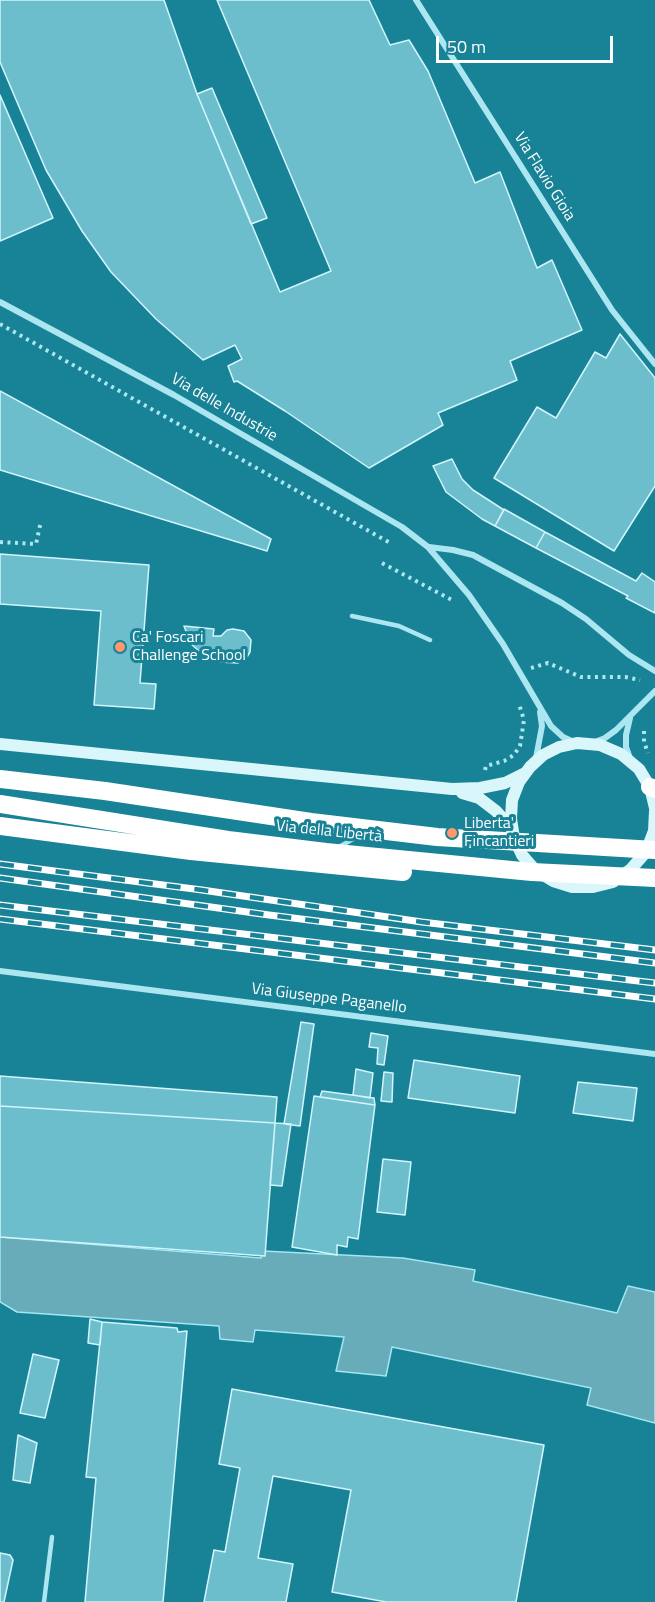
<!DOCTYPE html>
<meta charset="utf-8">
<style>
body{margin:0}
#map{position:relative;width:655px;height:1602px;overflow:hidden;background:#188296;font-family:"Titillium Web",sans-serif}
canvas{display:block}
.scale{position:absolute;left:436px;top:36px;width:177px;height:27px;box-sizing:border-box;border:3px solid #fff;border-top:0;padding-left:8px;font-size:18px;line-height:21px;white-space:nowrap;color:#fff;-webkit-text-stroke:4px #188296;paint-order:stroke}
</style>
<div id="map">
<canvas width="655" height="1602"></canvas>
<div class="scale">50 m</div>
</div>
<script>
const context = document.querySelector('canvas').getContext('2d');
context.lineJoin = 'round';
function fill(path, color) { context.fillStyle = color; context.fill(path, 'evenodd'); }
const poly = rows => new Path2D(rows.map(r => 'M' + r).join(''));
function strokePath(path, color, width, dash) { context.strokeStyle = color; context.lineWidth = width; context.lineCap = dash ? 'butt' : 'round'; context.setLineDash(dash || []); context.stroke(path); }
function write(font, color, halo, rows, align = 'center') {
  context.font = font + ' "Titillium Web",sans-serif'; context.lineWidth = 6; context.setLineDash([]); context.textBaseline = 'middle'; context.strokeStyle = halo; context.fillStyle = color; for (const [text, x, y, turn = 0] of rows) {
    context.save(); context.translate(x, y); context.rotate((+turn || 0) * Math.PI / 180); context.textAlign = isNaN(turn) ? turn : align; if (halo) context.strokeText(text, 0, 0); context.fillText(text, 0, 0); context.restore();
  }
}
const water = poly([
 [0,1237,261,1258,263,1251,403,1258,475,1270,473,1281,617,1313,628,1286,655,1292,655,1423,587,1405,591,1388,392,1347,386,1376,336,1371,344,1337,255,1330,253,1342,220,1339,219,1326,17,1312,0,1302,0,1237]
]);
const building = poly([
 [0,0,164,0,197,94,280,292,331,271,217,0,369,0,390,45,409,40,428,71,475,183,500,172,537,268,552,260,582,330,510,361,517,380,438,413,443,425,369,468,285,411,237,381,234,382,228,366,242,359,235,345,203,360,156,319,111,272,82,231,46,170,0,62,0,0],
 [212,88,267,218,251,224,197,94,212,88],
 [0,95,53,218,0,241,0,95],
 [620,334,655,378,655,486,614,551,494,478,537,407,556,418,595,352,606,358,620,334],
 [0,391,271,539,267,551,0,470,0,391],
 [452,459,462,479,473,490,504,510,495,526,482,519,446,492,433,466,452,459],
 [504,509,545,532,536,548,495,526,504,509],
 [545,532,636,581,642,573,655,582,655,613,626,598,628,596,536,548,545,532],
 [0,554,149,565,140,683,156,684,154,709,94,705,101,611,0,604,0,554],
 [184,626,214,629,213,636,221,636,227,630,233,629,244,631,251,640,250,652,247,657,238,663,219,662,206,657,191,644,184,626],
 [301,1022,314,1024,300,1126,284,1124,301,1022],
 [371,1033,388,1036,384,1065,377,1064,378,1048,369,1047,371,1033],
 [414,1060,520,1076,515,1113,408,1098,414,1060],
 [356,1069,373,1073,370,1098,353,1095,356,1069],
 [384,1072,393,1073,392,1102,381,1101,384,1072],
 [0,1076,277,1097,275,1123,0,1106,0,1076],
 [578,1082,637,1088,633,1121,573,1113,578,1082],
 [322,1091,374,1098,375,1105,320,1097,322,1091],
 [314,1096,375,1105,358,1239,348,1237,347,1247,337,1245,337,1255,292,1247,314,1096],
 [0,1106,275,1123,265,1256,0,1237,0,1106],
 [275,1123,291,1124,282,1186,270,1185,275,1123],
 [383,1159,411,1162,405,1215,377,1212,383,1159],
 [90,1319,102,1322,100,1345,88,1343,90,1319],
 [102,1322,177,1328,178,1332,187,1331,163,1602,85,1602,96,1478,86,1477,102,1322],
 [33,1354,59,1360,45,1418,20,1413,33,1354],
 [232,1389,544,1445,516,1602,386,1602,332,1592,351,1490,273,1476,258,1558,293,1564,286,1602,204,1602,214,1550,225,1552,240,1468,219,1464,232,1389],
 [18,1435,37,1443,30,1483,13,1480,18,1435],
 [0,1553,10,1555,13,1560,4,1602,0,1602,0,1553]
]);
const path = poly([
 [0,324,392,544],
 [0,542,36,544,41,521],
 [382,563,452,600],
 [531,668,548,663,581,677,625,677,640,680],
 [644,731,644,742,648,753],
 [485,770,486,766,504,761,514,755,520,746,524,720,519,704]
]);
const lane = poly([
 [352,616,399,626,430,640],
 [339,847,360,835],
 [44,1602,52,1537]
]);
const street = poly([
 [416,0,612,310,655,364],
 [0,302,174,395,402,527,428,547,469,595,503,644,551,726,563,737,574,742],
 [429,547,453,550,473,555,562,603,586,619,629,655,655,671],
 [595,742,605,738,616,730,655,691],
 [536,758,542,726,540,712],
 [630,758,626,747,626,735,630,718],
 [0,971,655,1054]
]);
const secondary = poly([
 [0,744,452,789,480,788,505,783,525,773],
 [462,793,479,798,496,811,512,829],
 [655,808,650,787,639,769,621,754,600,745,577,743,559,747,543,755,530,767,519,782,512,800,511,819,514,838,522,855,535,870,553,881,572,887,593,887,613,882,631,869,646,852,654,831,655,811]
]);
const highway = poly([
 [0,779,105,791,311,822,437,837,655,850],
 [650,787,655,789],
 [0,804,228,840,326,852,532,872,655,878],
 [0,826,191,851,403,872]
]);
const rail = poly([
 [0,864,202,890,422,922,655,950],
 [0,878,269,915,655,963],
 [0,905,655,983],
 [0,919,655,999]
]);
const markers = [
 [120,647,6,"#ff996b"],
 [452,833,6,"#ff996b"]
];
const streetNames = [
 ["Via Flavio Gioia",544,177,58],
 ["Via delle Industrie",224,408,30],
 ["Via della Libertà",329,832,6],
 ["Via Giuseppe Paganello",329,999,7]
];
const poiNames = [
 ["Ca' Foscari",132,638],
 ["Challenge School",132,656],
 ["Liberta'",464,824],
 ["Fincantieri",464,842]
];
fill(water, '#68abb9');
strokePath(water, '#9ee7f3', 1.5);
fill(building, '#6cbecd');
strokePath(building, '#d2f5fc', 1.5);
strokePath(path, '#abe6f1', 4, [3, 4.5]);
strokePath(lane, '#abe6f1', 4.5);
strokePath(street, '#abe6f1', 6);
strokePath(secondary, '#d9f6fb', 12);
strokePath(highway, '#fff', 18);
strokePath(rail, '#fff', 7);
strokePath(rail, '#188296', 4.5, [14]);
for (const [x, y, r, color] of markers) { const dot = new Path2D(); dot.arc(x, y, r, 0, 2 * Math.PI); context.fillStyle = color; context.fill(dot); strokePath(dot, '#188296', 2); }
write('16px', '#fff', '#188296', streetNames);
write('16px', '#fff', '#188296', poiNames, 'left');
</script>
